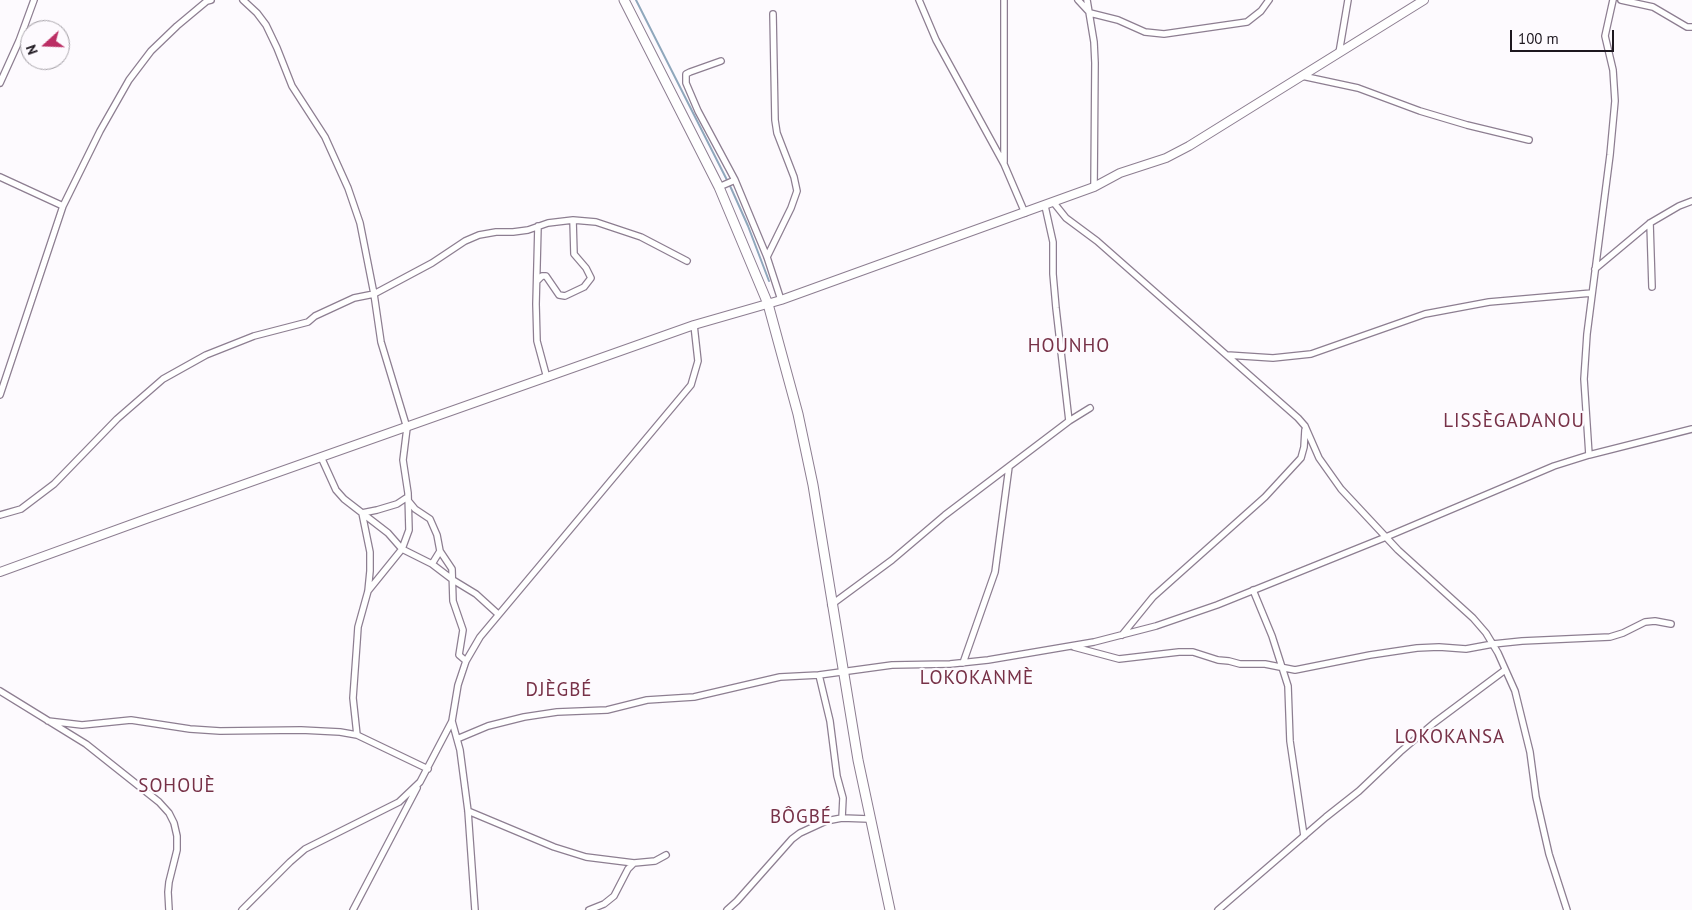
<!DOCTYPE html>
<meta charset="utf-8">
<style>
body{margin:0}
#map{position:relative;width:1692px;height:910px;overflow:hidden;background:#fdfafe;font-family:"PT Sans",sans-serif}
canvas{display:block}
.north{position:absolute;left:20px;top:20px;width:50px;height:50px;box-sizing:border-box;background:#fdfafe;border:1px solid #a39fa5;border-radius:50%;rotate:250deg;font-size:14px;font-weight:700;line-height:20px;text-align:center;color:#1d171f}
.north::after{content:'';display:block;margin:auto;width:18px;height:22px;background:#bb2e64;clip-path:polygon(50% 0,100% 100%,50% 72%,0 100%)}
.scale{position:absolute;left:1510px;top:30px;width:104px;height:22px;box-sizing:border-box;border:2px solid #1d171f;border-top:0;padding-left:6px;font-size:15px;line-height:18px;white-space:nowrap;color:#1d171f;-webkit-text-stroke:4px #fdfafe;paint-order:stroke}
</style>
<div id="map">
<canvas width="1692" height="910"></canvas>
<div class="north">N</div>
<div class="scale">100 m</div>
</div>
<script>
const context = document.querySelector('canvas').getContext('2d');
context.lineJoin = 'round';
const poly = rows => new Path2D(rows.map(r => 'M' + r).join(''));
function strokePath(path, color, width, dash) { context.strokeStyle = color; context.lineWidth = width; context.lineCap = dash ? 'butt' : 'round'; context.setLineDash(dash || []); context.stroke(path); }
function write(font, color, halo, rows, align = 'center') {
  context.font = font + ' "PT Sans",sans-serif'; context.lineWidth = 4.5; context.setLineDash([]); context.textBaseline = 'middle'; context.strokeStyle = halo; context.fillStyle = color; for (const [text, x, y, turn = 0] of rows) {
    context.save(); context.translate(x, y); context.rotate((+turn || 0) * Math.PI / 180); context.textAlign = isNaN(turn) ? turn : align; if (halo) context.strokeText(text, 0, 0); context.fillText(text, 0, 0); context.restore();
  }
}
const stream = poly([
 [636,0,731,188,748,226,769,281]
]);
const street = poly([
 [243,0,257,13,266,25,277,48,292,86,325,137,348,188,360,223,374,294,381,342,407,428,403,460,408,493,409,530,402,549,368,591],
 [919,0,936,40,1004,164,1025,213],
 [1004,0,1004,162],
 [1078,0,1090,13,1118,20,1145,32,1164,34,1247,22,1261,11,1269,0],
 [1087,0,1094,42,1095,63,1094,187],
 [1621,0,1653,7,1687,27,1692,27],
 [1339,53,1348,0],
 [721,61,690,72,686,74,686,83,698,111,735,180,767,257,781,300],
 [1302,76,1358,88,1420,111,1467,125,1529,140],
 [0,83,19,41,34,0],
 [0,177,63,206],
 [719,187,735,180],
 [1054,203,1066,218,1097,241,1298,418,1305,426,1319,458,1341,489,1398,550,1473,618,1486,633,1498,653,1515,691,1530,752,1536,797,1549,854,1567,910],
 [1045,206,1053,242,1053,274,1056,308,1069,421],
 [1650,223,1652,287],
 [538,226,536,304,537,341,547,378],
 [767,257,791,208,797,191,794,177,777,133,775,120,773,14],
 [1595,269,1650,223,1679,206,1692,201],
 [537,281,542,276,546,276,559,295,565,296,584,287,591,278,586,268,574,254,573,220],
 [1227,355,1273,358,1311,354,1425,314,1489,302,1592,293],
 [0,395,63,206,100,131,129,80,151,51,177,26,207,1,211,0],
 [1589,455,1584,379,1587,334,1610,155,1615,101,1613,70,1605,36,1613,0],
 [321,457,336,490,344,499,388,533,402,549,432,564,453,580,476,594,498,614],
 [0,515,21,509,54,484,117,419,163,379,206,355,254,336,308,322,315,316,354,298,374,294,432,263,465,241,479,235,496,232,513,232,528,230,548,223,573,220,596,222,641,237,687,261],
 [432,564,440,551],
 [1253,590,1272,636,1288,686,1290,741,1304,836],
 [831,605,892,560,945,515,1069,421,1090,408],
 [1122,635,1153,597,1265,497,1301,458,1304,447,1305,430],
 [1074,647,1119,659,1179,652,1193,652,1218,660,1229,661,1240,664,1265,664,1295,670,1370,655,1417,648,1439,647,1466,649,1493,644,1522,641,1610,637,1623,633,1645,622,1655,621,1671,624],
 [963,663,995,572,1009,467],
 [819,675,830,721,837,776,843,798,842,818],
 [0,691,86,744,159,802,169,813,174,823,177,836,177,850,169,882,168,892,169,910],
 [48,721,82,725,131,720,190,729,220,731,301,730,340,732,357,735,428,769],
 [452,721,460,750,468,811,475,910],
 [357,735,353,698,357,642,358,627,368,591,370,571,370,552,362,513,377,510,397,504,406,498,415,509,430,519,437,535,440,551,452,569,453,601,463,630,459,655,466,661],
 [457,739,488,726,524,717,557,712,607,710,647,700,694,697,780,677,819,675,892,665,950,664,988,660,1094,642,1156,626,1217,605,1386,537,1554,466,1589,455,1692,429],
 [468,811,554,847,586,857,634,863],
 [242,910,290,862,305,849,399,802,420,782,452,721,458,685,466,661,480,637,691,385,698,361,694,325],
 [353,910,417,788],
 [589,910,604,904,614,896,628,869,634,863,655,861,666,855],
 [727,910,737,901,792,839,800,833,826,821,842,818,869,819],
 [1218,910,1326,817,1359,791,1400,752,1434,723,1505,670]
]);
const secondary = poly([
 [0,572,146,519,694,325,781,300,1094,187,1120,173,1166,158,1189,146,1424,0]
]);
const primary = poly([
 [624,0,719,187,768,304,798,414,813,485,858,760,890,910]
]);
const quarterNames = [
 ["HOUNHO",1069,347],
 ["LISSÈGADANOU",1514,422],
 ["LOKOKANMÈ",977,679],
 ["DJÈGBÉ",559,691],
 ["LOKOKANSA",1450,738],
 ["SOHOUÈ",177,787],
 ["BÔGBÉ",801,818]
];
strokePath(stream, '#8fa7bc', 2);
strokePath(street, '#8d7e91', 8);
strokePath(secondary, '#8d7e91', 10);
strokePath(primary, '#8d7e91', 11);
strokePath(street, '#fff', 5.5);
strokePath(secondary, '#fff', 8);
strokePath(primary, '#fff', 9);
context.letterSpacing = '1px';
write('19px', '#773147', '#fdfafe', quarterNames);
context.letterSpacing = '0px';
</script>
